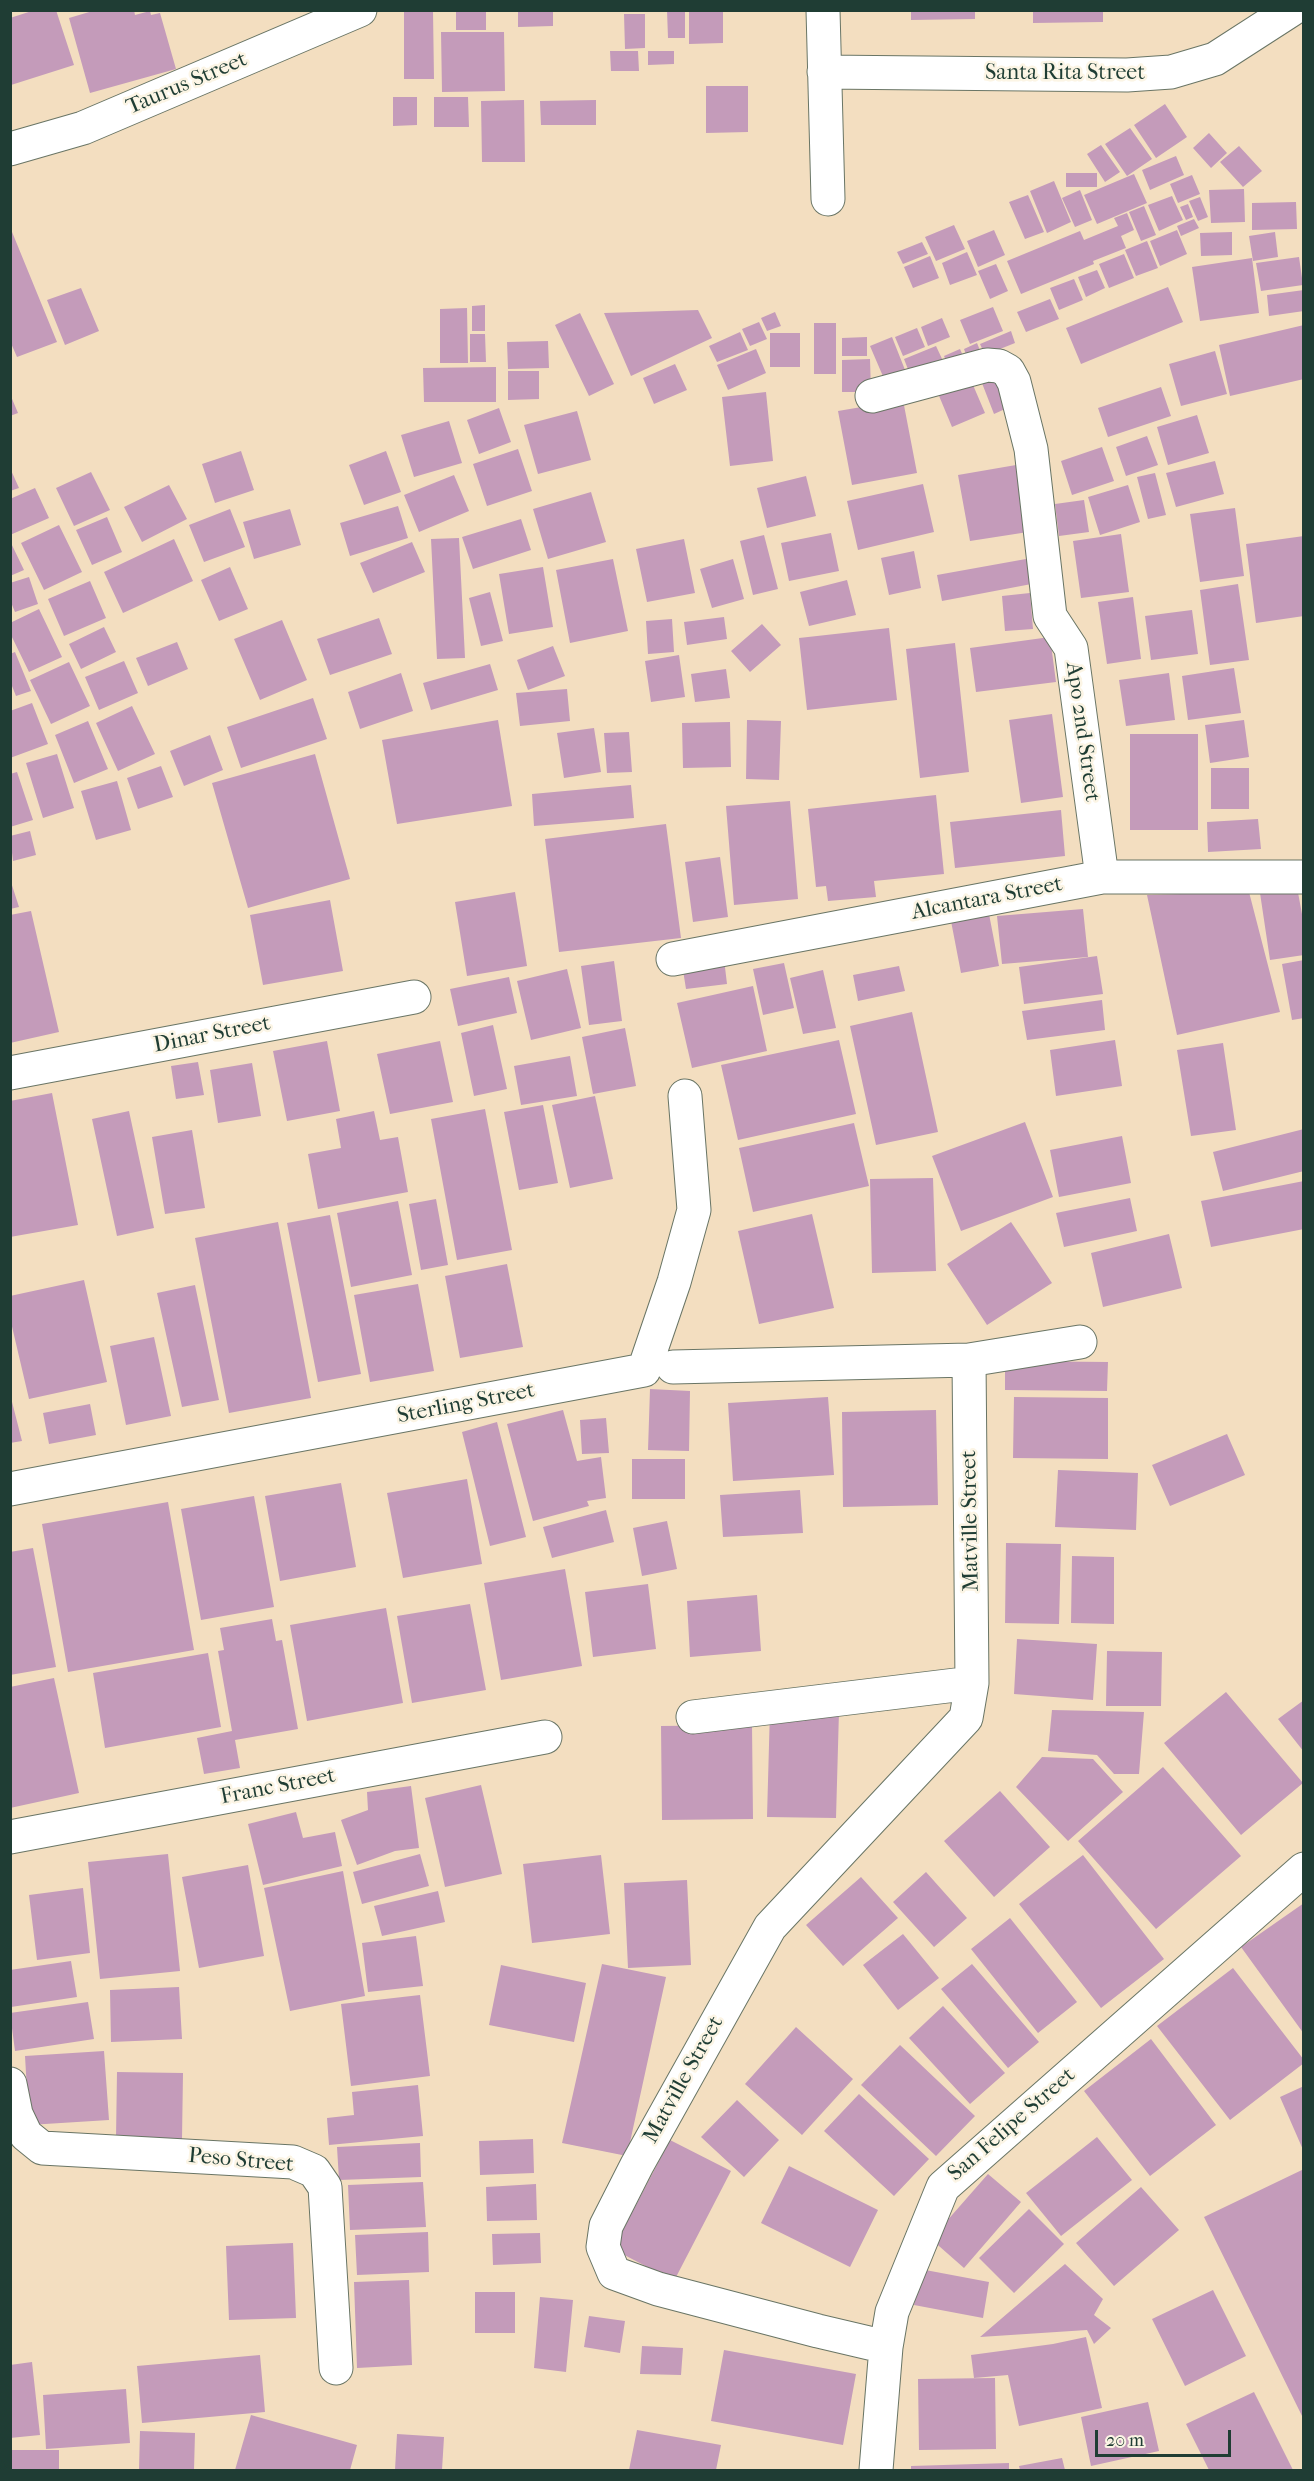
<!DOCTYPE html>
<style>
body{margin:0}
#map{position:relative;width:1314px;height:2481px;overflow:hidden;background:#f3dec0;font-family:"IM FELL French Canon",serif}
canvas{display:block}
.frame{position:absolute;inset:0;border:12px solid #1f3d34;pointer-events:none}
.scale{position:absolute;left:1095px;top:2430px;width:136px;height:27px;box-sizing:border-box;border:3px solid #1f3d34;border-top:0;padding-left:8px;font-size:18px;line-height:21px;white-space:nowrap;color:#1f3d34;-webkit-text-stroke:4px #fcf5e5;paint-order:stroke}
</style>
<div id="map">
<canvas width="1314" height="2481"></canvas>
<div class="frame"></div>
<div class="scale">20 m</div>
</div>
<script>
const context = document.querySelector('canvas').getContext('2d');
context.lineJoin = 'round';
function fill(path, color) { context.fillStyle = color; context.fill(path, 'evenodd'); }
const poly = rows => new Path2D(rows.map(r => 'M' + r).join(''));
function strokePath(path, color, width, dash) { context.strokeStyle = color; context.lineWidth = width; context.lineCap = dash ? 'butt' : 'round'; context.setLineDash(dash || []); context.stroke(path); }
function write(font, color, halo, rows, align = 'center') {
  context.font = font + ' "IM FELL French Canon",serif'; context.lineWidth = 5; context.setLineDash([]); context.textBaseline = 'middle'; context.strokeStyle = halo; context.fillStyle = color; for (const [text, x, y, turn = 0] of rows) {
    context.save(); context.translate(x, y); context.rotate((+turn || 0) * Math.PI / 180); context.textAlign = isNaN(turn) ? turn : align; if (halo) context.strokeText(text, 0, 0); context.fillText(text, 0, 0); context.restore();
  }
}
const building = poly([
 [35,10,56,10,74,65,11,85,10,18],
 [96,10,134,10,135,15,150,11,151,15,160,13,176,69,90,93,69,18],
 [518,10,553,10,553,26,518,27],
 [667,10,685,10,685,38,668,38],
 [689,10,723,10,723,43,689,44],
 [911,10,975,10,975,19,911,20],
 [1033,10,1103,10,1103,22,1033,23],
 [404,11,433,11,434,79,404,79],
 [486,11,486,30,456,30,456,12],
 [624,14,645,14,645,48,625,49],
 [441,32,504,32,505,91,442,92],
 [610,51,638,51,639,71,611,71],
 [648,51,674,51,674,64,648,65],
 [706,86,748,86,748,132,706,133],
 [393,97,417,97,417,125,393,126],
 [434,97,468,97,469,127,434,127],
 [524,100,525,162,482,162,481,101],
 [596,100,596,125,541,125,540,101],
 [1165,104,1187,137,1156,158,1134,125],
 [1130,128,1152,159,1127,176,1105,144],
 [1209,133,1227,153,1211,168,1193,148],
 [1101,145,1120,172,1105,182,1087,154],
 [1239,146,1262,171,1243,187,1220,162],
 [1176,156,1184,175,1150,190,1142,170],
 [1066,173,1097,173,1097,187,1066,187],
 [1134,174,1147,203,1097,224,1084,195],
 [1192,175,1200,194,1178,203,1170,184],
 [1054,181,1071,222,1047,233,1030,191],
 [1244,189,1245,222,1211,223,1209,190],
 [1080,190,1092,220,1075,227,1062,198],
 [1028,195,1044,232,1025,239,1009,202],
 [1172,196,1183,220,1159,231,1148,205],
 [1200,197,1208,217,1198,221,1189,201],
 [1296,202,1297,229,1252,230,1252,203],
 [1188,204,1193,217,1186,220,1180,207],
 [1144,206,1156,235,1141,241,1129,212],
 [1127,213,1134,230,1121,236,1126,248,1093,261,1094,264,1021,294,1007,261,1080,231,1084,240,1118,226,1114,218],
 [1194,219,1199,228,1181,236,1177,226],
 [954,225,965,249,936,261,925,237],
 [10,227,57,342,17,357,10,341],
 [994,230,1005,255,978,267,967,241],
 [1177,230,1187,254,1160,266,1150,241],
 [1232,232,1232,255,1201,256,1200,233],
 [1275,232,1278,257,1253,261,1249,236],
 [1147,241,1158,268,1136,276,1125,250],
 [922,242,928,254,903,264,897,252],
 [967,252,977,275,950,285,942,263],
 [1124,254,1134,278,1109,288,1099,264],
 [930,256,939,278,913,288,904,267],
 [1299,257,1303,285,1261,291,1256,263],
 [1252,258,1259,313,1200,321,1192,267],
 [996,264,1008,291,990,299,978,271],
 [1097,270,1105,288,1086,297,1078,277],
 [1074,279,1083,300,1059,310,1050,288],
 [1168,287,1183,322,1081,364,1066,328],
 [81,288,99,331,65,345,47,300],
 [1304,290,1304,311,1269,316,1267,295],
 [1050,299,1059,319,1026,332,1017,312],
 [485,305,485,331,472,331,472,306],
 [993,307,1003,331,970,344,960,320],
 [467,308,468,363,440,363,440,309],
 [698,310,712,338,631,376,604,313],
 [775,312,781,326,767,331,761,318],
 [580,313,614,384,589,396,555,325],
 [942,318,950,337,928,346,921,327],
 [759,322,767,339,750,346,742,329],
 [814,323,836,323,836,374,814,374],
 [1304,325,1304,379,1230,396,1219,345],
 [917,328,925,347,903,356,895,337],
 [1011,331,1015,343,985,355,980,344],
 [740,332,748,350,717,362,709,346],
 [770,333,800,333,800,367,770,367],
 [470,334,485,334,486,362,470,362],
 [867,337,867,356,842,356,842,338],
 [892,337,909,380,888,388,870,346],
 [548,341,549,368,508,369,507,342],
 [977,343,983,358,969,363,964,349],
 [936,346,944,363,911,377,904,359],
 [756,349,766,373,728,390,717,365],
 [960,349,967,365,951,372,944,356],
 [1215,351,1227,394,1181,406,1169,364],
 [870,359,871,392,842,392,842,360],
 [675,364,687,390,654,404,643,378],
 [496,367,496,402,424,402,423,368],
 [508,371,539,371,539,399,508,400],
 [999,371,1014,405,994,414,980,378],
 [970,378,985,413,952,427,937,391],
 [1161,387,1171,416,1108,437,1098,408],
 [766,392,773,461,730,466,722,397],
 [10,394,18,413,10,416],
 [903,400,917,473,852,485,838,411],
 [499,408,511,442,479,454,467,420],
 [577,411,591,460,538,474,524,425],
 [1197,415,1209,453,1168,465,1157,427],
 [449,421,462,463,414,477,401,435],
 [1147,436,1158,465,1126,476,1116,447],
 [1102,447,1114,481,1072,495,1061,461],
 [518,449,532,491,487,506,473,464],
 [241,451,254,490,215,503,202,464],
 [386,451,401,492,364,505,349,465],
 [1215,461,1224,494,1176,507,1166,473],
 [1016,465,1028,532,970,541,958,475],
 [10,468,19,488,10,491],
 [91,472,110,510,74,526,56,488],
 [1155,473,1166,515,1148,519,1137,477],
 [454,475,469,511,419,532,404,495],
 [806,476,816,516,767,528,757,488],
 [923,484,934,532,858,550,847,501],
 [169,485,187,519,142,542,124,507],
 [1128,485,1140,522,1100,535,1088,497],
 [35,488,49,518,10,535,10,499],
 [591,492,606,542,548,559,533,509],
 [1084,500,1089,532,1059,536,1055,504],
 [398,506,408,538,350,556,340,523],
 [1235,508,1244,576,1200,582,1190,514],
 [230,509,245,547,204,562,189,525],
 [290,509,301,545,254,559,243,522],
 [107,517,122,552,92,565,76,530],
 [521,519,531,550,473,569,462,537],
 [59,525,82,572,44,590,21,543],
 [831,533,839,571,789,581,781,543],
 [1121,534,1129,592,1081,598,1073,541],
 [764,535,778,589,753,595,740,541],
 [1304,536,1304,616,1256,623,1246,544],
 [459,538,465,658,437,659,431,539],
 [174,539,193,581,123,613,104,572],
 [684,539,695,593,647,602,636,549],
 [10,541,24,570,10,576],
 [412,542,425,572,373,593,360,563],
 [914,551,921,588,889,595,881,558],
 [1037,557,1042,582,942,601,937,575],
 [613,559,628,631,570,643,556,570],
 [733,559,744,599,712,608,700,569],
 [230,567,248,609,219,621,201,580],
 [543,567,553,627,509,634,499,574],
 [29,577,38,604,15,612,10,600,10,583],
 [847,580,856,615,809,626,800,592],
 [90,581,106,618,64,636,48,599],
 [1238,584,1249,660,1210,665,1200,590],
 [490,592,503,641,481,646,469,598],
 [1030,593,1033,629,1005,631,1002,596],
 [1133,597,1141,659,1107,664,1098,602],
 [39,609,62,657,29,672,10,633,10,623],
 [1192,610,1198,654,1151,660,1145,616],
 [724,617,727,639,687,645,684,622],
 [379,618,392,654,330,675,317,639],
 [672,619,674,652,648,654,646,621],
 [282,620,307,680,260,700,234,639],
 [762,624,781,645,750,672,731,651],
 [104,627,116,652,81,669,69,644],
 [889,628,897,700,807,710,799,638],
 [1050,637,1056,682,976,692,970,648],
 [177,642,188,669,148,686,136,658],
 [955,643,969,772,920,778,906,649],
 [553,646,565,676,528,690,517,660],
 [15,652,31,691,16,696,10,681,10,654],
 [679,655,685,697,651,702,645,661],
 [124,661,138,693,99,710,85,677],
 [69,662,90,706,51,724,30,680],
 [490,664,498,690,431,710,423,683],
 [1234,668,1241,713,1188,720,1182,676],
 [726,669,730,698,695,702,691,674],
 [401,673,413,711,360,729,348,692],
 [1169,673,1175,720,1126,726,1119,680],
 [567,689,570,721,520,726,516,693],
 [313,698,327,739,241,768,227,727],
 [32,703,48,744,10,758,10,711],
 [132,706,155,754,118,771,96,723],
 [1052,714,1063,797,1021,803,1009,720],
 [498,720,512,806,397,824,382,740],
 [747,720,781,721,779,780,746,779],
 [1244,720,1249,757,1210,763,1205,725],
 [88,721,108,769,74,783,55,735],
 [730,722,731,767,683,768,682,723],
 [594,728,601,772,564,778,557,733],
 [629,732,632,772,607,773,604,733],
 [1130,734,1198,734,1198,830,1130,830],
 [210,735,223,770,184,786,170,751],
 [57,754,74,808,43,818,26,763],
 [315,754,350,879,248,908,212,783],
 [161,766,173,797,138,809,127,778],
 [1211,768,1249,768,1249,809,1211,809],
 [17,772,33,820,10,827,10,774],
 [117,781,131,830,96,840,81,791],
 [631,785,634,818,534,826,532,794],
 [936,795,944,874,874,881,876,897,828,901,826,886,816,887,808,809],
 [790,801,798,899,734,905,726,806],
 [1061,810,1065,856,955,868,950,822],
 [1258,819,1261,849,1208,852,1207,822],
 [666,824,681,938,559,952,545,839],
 [30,831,36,855,13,861,10,836],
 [720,857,728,917,693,922,685,862],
 [10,879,19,907,10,909],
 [1297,887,1304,925,1304,955,1270,960,1260,893],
 [515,892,527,966,467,976,455,902],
 [1249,892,1280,1012,1177,1035,1147,895],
 [330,900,343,971,263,985,250,915],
 [1083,909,1088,957,1002,964,997,916],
 [31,911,59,1032,10,1043,10,915],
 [989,914,999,966,961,973,951,921],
 [1097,956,1103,994,1024,1004,1019,967],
 [724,959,727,984,686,989,682,964],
 [1304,960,1304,1018,1292,1020,1282,964],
 [614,961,622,1021,589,1025,581,966],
 [784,963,794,1008,763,1015,753,969],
 [899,966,905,991,858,1001,853,975],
 [567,969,581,1028,531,1040,517,981],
 [823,970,836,1028,803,1034,790,978],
 [509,977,517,1013,458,1026,450,989],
 [753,986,767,1051,692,1068,677,1003],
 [1102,1000,1105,1030,1027,1040,1022,1011],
 [912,1012,938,1132,876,1145,850,1026],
 [493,1025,507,1089,474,1096,461,1033],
 [625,1028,636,1086,593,1094,582,1037],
 [839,1040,856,1114,738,1140,721,1065],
 [1115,1040,1122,1086,1056,1096,1050,1050],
 [327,1041,340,1111,287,1121,273,1051],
 [440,1041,453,1102,390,1114,377,1054],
 [1223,1043,1236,1130,1191,1136,1177,1050],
 [570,1056,577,1096,521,1105,514,1066],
 [198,1062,204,1095,176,1099,171,1066],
 [252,1063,261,1116,218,1123,210,1070],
 [52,1093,78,1225,10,1237,10,1101],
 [595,1096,613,1179,570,1188,552,1105],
 [543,1105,558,1183,519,1190,504,1112],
 [485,1109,512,1250,457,1260,431,1119],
 [129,1111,154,1228,117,1236,92,1119],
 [374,1111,380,1140,398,1137,408,1192,318,1209,308,1154,341,1148,336,1119],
 [1025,1122,1053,1197,961,1231,932,1156],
 [854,1123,869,1186,753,1212,739,1148],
 [1304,1129,1304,1171,1223,1191,1213,1152],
 [192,1130,205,1208,165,1214,152,1137],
 [1122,1136,1131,1183,1059,1197,1050,1150],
 [933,1178,936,1271,872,1273,870,1179],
 [1304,1181,1304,1229,1211,1247,1201,1201],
 [1130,1198,1137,1231,1064,1247,1056,1213],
 [436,1199,448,1265,421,1270,409,1204],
 [398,1201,412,1275,351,1287,337,1213],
 [812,1214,834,1308,759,1324,738,1231],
 [330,1215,361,1374,318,1382,287,1223],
 [278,1222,311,1398,229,1413,195,1238],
 [1011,1222,1052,1283,987,1325,947,1264],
 [1169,1234,1182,1288,1103,1307,1091,1253],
 [507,1264,523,1347,460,1358,445,1276],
 [84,1280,107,1382,29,1399,10,1318,10,1296],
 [418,1284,434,1371,370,1382,354,1295],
 [195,1285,219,1400,182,1407,157,1293],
 [154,1337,171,1416,126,1425,110,1346],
 [1005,1361,1108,1362,1107,1391,1005,1390],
 [650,1389,690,1391,689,1451,648,1450],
 [10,1394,22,1441,10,1443],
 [828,1397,834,1475,733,1481,728,1403],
 [1014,1397,1108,1398,1108,1459,1013,1458],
 [90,1404,96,1435,49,1444,43,1413],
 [563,1410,577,1461,601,1457,606,1498,587,1501,589,1506,533,1521,507,1424],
 [936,1410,938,1505,843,1507,842,1412],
 [606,1418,609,1453,582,1454,580,1420],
 [497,1422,526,1537,490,1546,462,1432],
 [1227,1434,1245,1475,1170,1506,1152,1465],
 [632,1459,685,1459,685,1499,632,1499],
 [1058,1470,1138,1473,1136,1530,1055,1527],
 [467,1479,482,1564,403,1578,387,1493],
 [341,1483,356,1567,280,1581,265,1496],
 [800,1490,803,1533,723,1537,720,1495],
 [254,1496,274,1607,201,1620,181,1509],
 [168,1502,194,1650,68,1672,42,1524],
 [606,1510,614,1542,552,1558,543,1527],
 [667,1521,677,1569,642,1576,633,1528],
 [1006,1543,1061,1544,1059,1624,1005,1623],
 [33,1548,56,1667,10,1675,10,1552],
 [1072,1556,1114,1557,1114,1624,1071,1623],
 [565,1569,582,1666,501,1680,484,1583],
 [648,1584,656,1649,593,1657,585,1592],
 [757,1595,761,1651,690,1657,687,1601],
 [470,1604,486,1690,412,1703,397,1616],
 [386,1608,403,1703,307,1721,290,1625],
 [272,1619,276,1641,282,1640,298,1729,235,1740,240,1768,204,1774,197,1738,232,1731,218,1651,224,1650,220,1628],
 [1017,1639,1097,1644,1093,1700,1014,1694],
 [1107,1651,1162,1652,1161,1706,1106,1706],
 [208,1653,221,1727,105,1748,93,1673],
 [54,1678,79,1793,10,1808,10,1687],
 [1226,1692,1303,1783,1241,1835,1164,1743],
 [1304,1700,1304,1752,1278,1719],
 [770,1709,839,1711,836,1818,767,1817],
 [1052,1710,1144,1712,1139,1774,1114,1774,1097,1755,1048,1751],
 [752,1725,753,1819,662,1820,661,1726],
 [1042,1757,1093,1759,1123,1792,1068,1841,1016,1787],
 [1163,1767,1241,1856,1156,1929,1078,1841],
 [481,1785,502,1874,445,1887,425,1798],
 [411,1786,419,1848,395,1851,357,1865,341,1820,368,1810,367,1792],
 [1000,1791,1050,1847,994,1897,944,1841],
 [296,1812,303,1838,335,1832,342,1866,263,1885,248,1824],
 [168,1854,180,1971,100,1979,88,1862],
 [420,1854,429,1886,362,1904,353,1872],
 [601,1855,610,1934,532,1943,523,1864],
 [1083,1855,1164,1959,1101,2008,1019,1904],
 [248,1865,264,1956,199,1968,182,1877],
 [343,1871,365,1996,290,2011,264,1888],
 [926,1872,967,1918,934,1947,893,1902],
 [861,1877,898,1918,843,1966,806,1925],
 [687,1880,691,1965,628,1968,624,1883],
 [83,1888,90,1953,37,1960,29,1895],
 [438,1891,445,1922,382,1936,374,1906],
 [1304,1903,1304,2034,1241,1947],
 [1010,1918,1077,2002,1038,2033,971,1949],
 [903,1934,939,1978,898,2010,863,1965],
 [416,1936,423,1986,368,1992,362,1943],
 [71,1961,77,1997,11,2007,10,1970],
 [602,1964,666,1977,627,2156,562,2143],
 [972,1964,1039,2042,1008,2068,941,1989],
 [501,1965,586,1983,574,2042,489,2025],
 [1233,1968,1304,2060,1304,2063,1230,2120,1157,2026],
 [179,1987,182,2039,111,2042,110,1990],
 [420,1995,430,2076,351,2086,341,2004],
 [88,2002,94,2039,15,2051,10,2013],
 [943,2006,1005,2073,970,2104,909,2038],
 [796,2027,853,2079,802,2135,745,2084],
 [1151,2039,1216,2125,1150,2176,1084,2091],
 [900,2045,975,2116,936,2156,861,2085],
 [104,2051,109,2120,29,2125,25,2056],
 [117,2072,183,2073,182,2139,116,2138],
 [418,2085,423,2136,329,2145,327,2118,354,2115,352,2092],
 [1304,2086,1304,2152,1280,2097],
 [859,2094,929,2159,894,2196,824,2131],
 [737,2100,779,2140,744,2177,701,2137],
 [1097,2137,1132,2180,1061,2236,1026,2193],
 [533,2139,534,2173,480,2175,479,2141],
 [670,2140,731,2171,674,2281,613,2249],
 [420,2143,421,2177,339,2180,337,2147],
 [789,2166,878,2210,850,2267,761,2223],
 [1304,2169,1304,2420,1204,2217],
 [988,2174,1021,2202,964,2268,931,2239],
 [423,2182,426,2227,350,2230,348,2185],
 [536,2184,537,2220,487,2221,486,2187],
 [1141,2187,1179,2230,1114,2286,1076,2243],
 [1029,2209,1064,2244,1014,2293,979,2258],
 [428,2232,429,2272,357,2275,355,2235],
 [540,2233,541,2263,493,2265,492,2234],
 [293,2243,296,2318,229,2320,226,2246],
 [1065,2264,1103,2299,1094,2315,1111,2328,1094,2344,1087,2330,980,2337],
 [920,2269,989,2282,983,2318,914,2305],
 [409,2280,412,2365,357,2368,354,2282],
 [1213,2290,1246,2356,1185,2386,1152,2319],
 [475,2292,515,2292,515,2333,475,2333],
 [540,2297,573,2300,566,2372,534,2368],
 [589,2316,625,2321,620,2353,584,2347],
 [1086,2337,1102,2408,1019,2426,1008,2375,974,2378,971,2355,1053,2344],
 [642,2346,683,2348,681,2375,640,2374],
 [724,2350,856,2374,843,2445,711,2421],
 [260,2355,265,2412,142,2423,137,2366],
 [32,2362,40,2435,10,2438,10,2365],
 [995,2378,996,2449,919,2450,918,2379],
 [126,2389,130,2443,46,2449,43,2395],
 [1254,2392,1293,2470,1209,2470,1186,2424],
 [1148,2402,1159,2451,1091,2466,1081,2417],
 [251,2415,357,2445,350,2470,235,2470],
 [637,2430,721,2445,716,2470,629,2470],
 [140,2431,195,2433,194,2470,139,2470],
 [397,2434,444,2437,442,2470,395,2470],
 [10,2450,59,2450,59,2470,10,2470],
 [1062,2458,1065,2470,1020,2470,1019,2466],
 [1009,2463,1009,2470,911,2470,911,2466]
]);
const minor = poly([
 [823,10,828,199],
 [824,72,1127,75,1171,72,1215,59,1291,10],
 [10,149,83,128,360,10],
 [872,396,987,365,999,366,1008,371,1014,382,1031,449,1050,616,1071,648,1102,877],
 [673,959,1102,877,1304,877],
 [10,1073,414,997],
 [673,1367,969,1360,1080,1342],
 [10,1489,644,1370,674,1282,694,1210,685,1096],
 [693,1717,972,1683],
 [10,1837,545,1737],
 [10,2084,16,2114,26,2135,42,2148,293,2162,314,2171,325,2187,336,2368],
 [886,2347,818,2331,658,2289,614,2273,603,2247,606,2226,637,2165,770,1927,966,1718,972,1683,969,1360],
 [876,2470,886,2347,892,2312,943,2187,1304,1869]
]);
const streetNames = [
 ["Santa Rita Street",1065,74],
 ["Taurus Street",187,84,-23],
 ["Apo 2nd Street",1082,732,82],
 ["Alcantara Street",987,899,-11],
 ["Dinar Street",212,1035,-11],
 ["Sterling Street",466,1404,-11],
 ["Matville Street",971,1521,-91],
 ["Franc Street",278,1787,-11],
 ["Matville Street",684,2080,-61],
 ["San Felipe Street",1012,2125,-41],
 ["Peso Street",241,2161,5]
];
fill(building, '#c49bba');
strokePath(minor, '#697565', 35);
strokePath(minor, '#fff', 33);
write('22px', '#1f3d34', '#fcf5e5', streetNames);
</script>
